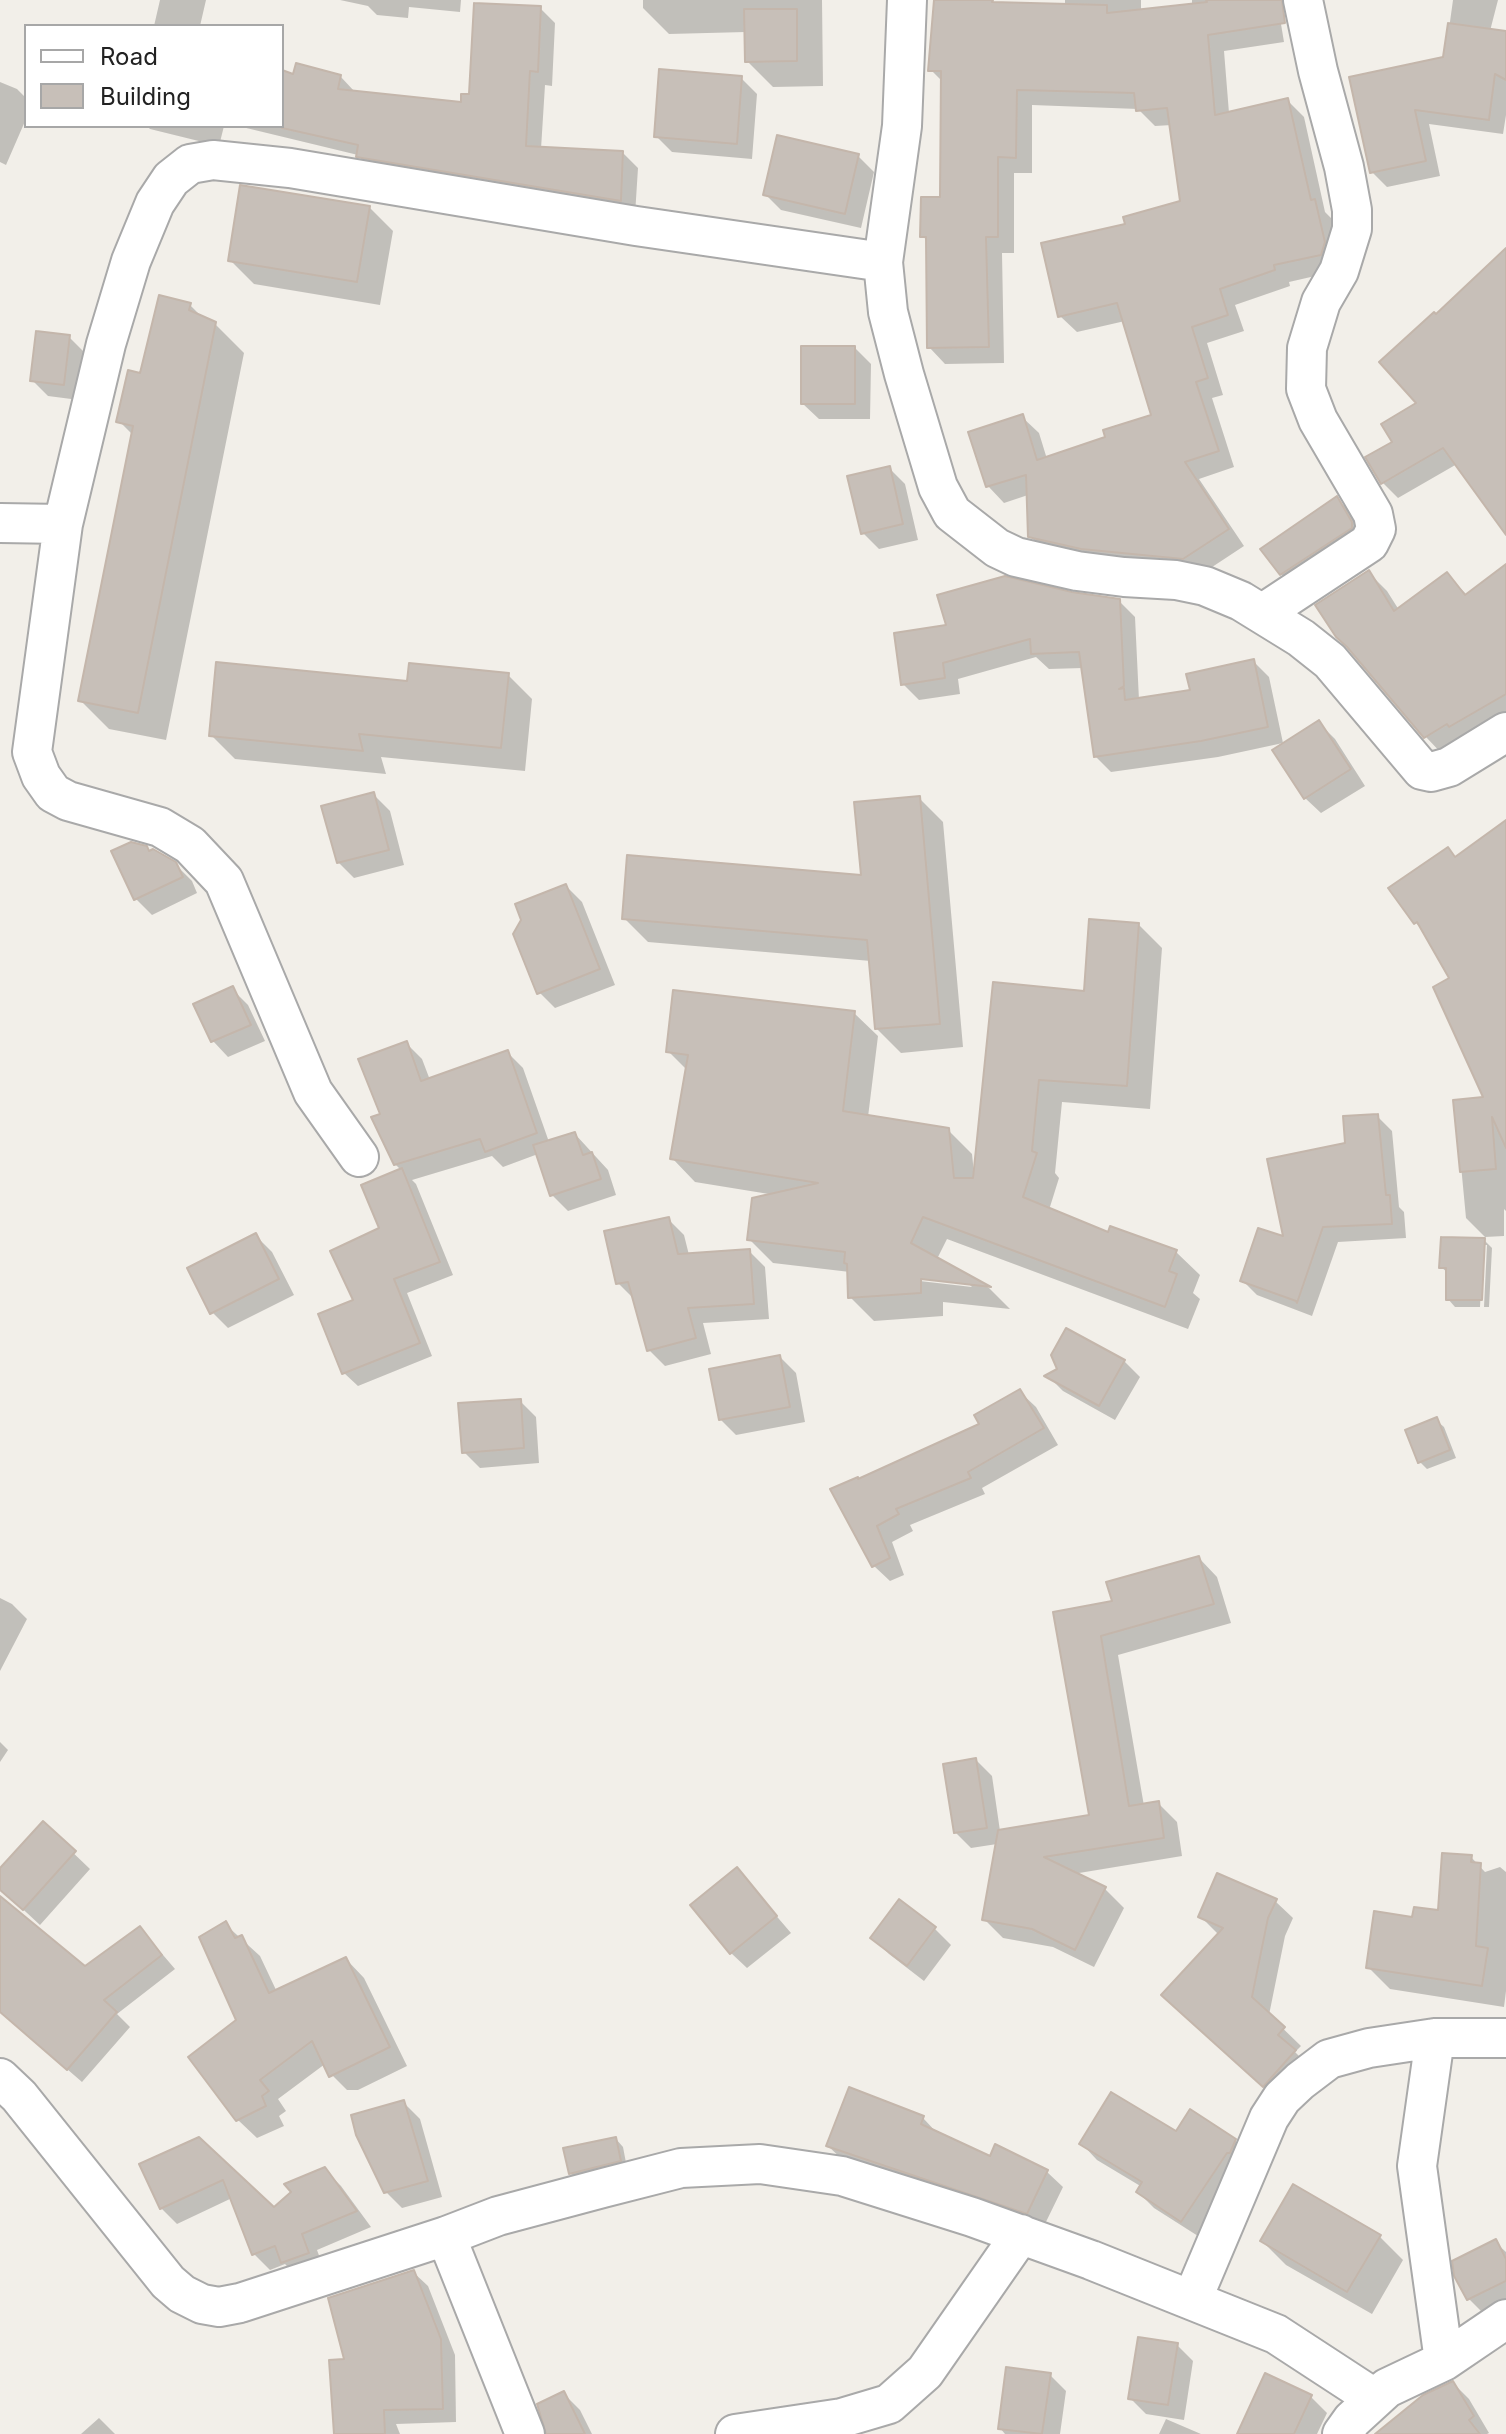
<!DOCTYPE html>
<style>
body{margin:0}
#map{position:relative;width:1506px;height:2434px;overflow:hidden;background:#f2efe9;font-family:Inter,sans-serif}
canvas{display:block}
.legend{position:absolute;left:24px;top:24px;width:260px;height:104px;box-sizing:border-box;background:#fff;border:2px solid #a7a7a7;margin:0;padding:10px 14px;list-style:none;font-size:24px;color:#222}
.legend li{display:flex;align-items:center;gap:16px;height:40px}
.legend b{width:40px;border:2px solid #a7a7a7}
</style>
<div id="map">
<canvas width="1506" height="2434"></canvas>
<ul class="legend">
<li><b style="height:10px;background:#fff"></b>Road</li>
<li><b style="height:22px;background:#c7bfb8"></b>Building</li>
</ul>
</div>
<script>
const context = document.querySelector('canvas').getContext('2d');
context.lineJoin = 'round';
function fill(path, color) { context.fillStyle = color; context.fill(path, 'evenodd'); }
const poly = rows => new Path2D(rows.map(r => 'M' + r).join(''));
function strokePath(path, color, width, dash) { context.strokeStyle = color; context.lineWidth = width; context.lineCap = dash ? 'butt' : 'round'; context.setLineDash(dash || []); context.stroke(path); }
const shadow = poly([
 [160,0,206,0,200,26,154,26],
 [340,0,461,0,460,12,409,7,408,18,377,15,368,6],
 [643,0,822,0,823,86,773,87,747,61,746,32,669,34,643,8],
 [936,0,993,0,993,2,1065,6,1065,0,1141,0,1141,11,1192,6,1192,0,1277,0,1284,42,1224,51,1229,113,1287,100,1304,117,1325,212,1331,218,1341,260,1337,271,1289,282,1290,286,1235,305,1244,331,1207,343,1223,395,1212,398,1234,467,1199,479,1244,546,1200,575,1046,553,1030,536,1028,495,1004,503,988,486,1022,417,1039,433,1047,459,1108,438,1154,416,1125,321,1077,332,1060,316,1128,225,1182,202,1172,125,1155,126,1138,109,1032,105,1032,173,1014,173,1014,253,1002,253,1004,363,945,364,929,347,928,241,922,236,942,199,943,82,931,70],
 [1453,0,1498,0,1490,31,1506,33,1506,115,1503,134,1429,124,1440,176,1387,187,1372,172,1445,58],
 [540,8,555,23,552,86,545,85,541,149,623,153,638,168,635,215,374,171,358,155,238,126,282,126,282,72,295,76,340,76,355,92,462,104,471,97],
 [741,78,757,94,752,159,672,152,656,136],
 [0,82,17,89,26,98,26,119,6,165,0,162],
 [147,126,224,126,219,146,150,129],
 [858,156,874,172,861,228,781,210,765,194],
 [369,207,393,231,380,305,254,284,230,260],
 [1506,271,1506,528,1457,464,1398,498,1382,482,1394,443,1420,403,1436,317],
 [190,305,203,318,215,324,244,353,166,740,109,729,80,700,133,435,120,422],
 [69,337,85,353,79,400,48,396,32,380],
 [855,348,871,364,870,419,819,419,803,404],
 [889,468,905,484,918,540,879,549,863,533],
 [1337,499,1353,514,1367,540,1297,590,1281,574],
 [1506,566,1506,717,1444,756,1426,737,1358,656,1368,572,1387,591,1399,610,1447,574,1467,595],
 [1072,594,1119,601,1135,617,1139,700,1192,692,1253,661,1269,677,1283,743,1218,757,1111,772,1095,756,1083,668,1049,669,1036,657,958,679,960,694,919,700,903,684,949,627],
 [508,675,532,699,525,771,381,757,386,774,235,759,211,735,409,683],
 [1319,723,1335,739,1365,786,1321,813,1305,798],
 [374,795,390,811,404,865,354,878,338,862],
 [919,798,943,822,963,1047,901,1053,877,1029,871,961,648,942,624,918,863,877],
 [1506,823,1506,1211,1504,1209,1504,1236,1485,1237,1466,1218,1455,1102,1486,1099,1452,979,1426,933,1416,923,1391,889,1456,858],
 [175,864,192,881,197,893,152,915,136,899],
 [566,886,582,902,615,985,555,1008,539,992],
 [1139,925,1162,948,1150,1109,1062,1102,1055,1173,1059,1178,1049,1210,1109,1235,1176,1252,1200,1275,1193,1293,1200,1299,1188,1329,947,1239,937,1259,989,1288,1010,1309,943,1302,943,1316,874,1321,850,1297,850,1272,773,1263,749,1239,775,1195,695,1182,672,1158,687,1070,668,1051,854,1013,878,1036,868,1117,948,1130,972,1154,974,1173,1086,993],
 [911,1276,967,1282,972,1287,911,1280],
 [232,989,248,1005,265,1041,228,1057,213,1041],
 [406,1043,422,1059,430,1080,507,1052,523,1068,549,1142,575,1134,608,1170,616,1195,568,1211,552,1195,538,1154,503,1167,492,1156,412,1180,416,1184,453,1275,407,1293,432,1356,358,1386,344,1373,356,1301,402,1171,395,1164,382,1115],
 [1377,1116,1392,1131,1399,1207,1404,1212,1406,1238,1338,1242,1312,1316,1257,1295,1242,1280,1285,1240],
 [668,1219,684,1235,689,1255,749,1251,765,1267,769,1319,703,1323,711,1354,665,1366,649,1350,634,1299,618,1283],
 [256,1236,272,1252,294,1295,228,1328,212,1312],
 [1484,1240,1492,1248,1489,1307,1484,1307,1487,1245,1483,1245,1480,1307,1455,1307,1448,1299,1448,1273,1441,1267],
 [780,1357,796,1373,805,1422,736,1435,720,1419],
 [1124,1361,1140,1377,1115,1420,1063,1391,1048,1376],
 [1020,1392,1036,1407,1058,1445,982,1488,985,1494,910,1525,913,1531,892,1542,904,1575,890,1581,874,1566,832,1490,982,1425],
 [520,1401,536,1417,539,1463,480,1468,464,1452],
 [1436,1420,1444,1427,1456,1458,1427,1469,1420,1462],
 [1199,1558,1217,1577,1231,1623,1118,1655,1144,1806,1158,1803,1177,1822,1182,1856,1073,1874,1105,1889,1124,1908,1094,1967,1053,1947,1003,1938,984,1919,997,1844,971,1848,955,1832,976,1760,992,1776,1000,1831,1091,1816,1056,1614,1114,1603],
 [0,1598,12,1604,27,1619,0,1671],
 [0,1742,8,1750,0,1762],
 [43,1824,90,1869,40,1925,0,1888,0,1871],
 [1471,1857,1485,1872,1500,1867,1506,1872,1506,1991,1504,2007,1390,1989,1368,1967,1414,1919,1440,1912],
 [737,1870,791,1933,747,1968,731,1953],
 [1275,1901,1293,1918,1285,1936,1269,2015,1301,2046,1295,2052,1312,2069,1282,2103,1181,2013,1218,1934,1200,1916],
 [899,1902,935,1929,951,1945,924,1981,889,1954,873,1938],
 [0,1922,85,1968,140,1928,175,1969,117,2014,130,2027,82,2082,0,2011],
 [225,1924,260,1956,277,1992,346,1959,364,1978,407,2066,358,2090,347,2090,328,2071,325,2064,278,2099,286,2111,279,2116,284,2126,257,2138,238,2120,239,2020],
 [404,2103,420,2119,442,2197,402,2208,386,2192],
 [923,2118,938,2134,990,2159,1047,2172,1063,2187,1043,2228,844,2161,828,2146],
 [1177,2134,1235,2141,1251,2157,1198,2236,1154,2208,1138,2192,1142,2187,1097,2160,1082,2144],
 [198,2139,274,2210,324,2169,341,2186,371,2227,317,2250,324,2269,299,2278,285,2264,270,2270,254,2254,232,2198,177,2224,161,2208],
 [616,2139,623,2147,627,2168,578,2181,570,2173],
 [1379,2236,1403,2260,1372,2314,1286,2265,1262,2241],
 [1495,2242,1506,2252,1506,2304,1485,2315,1469,2299,1456,2275],
 [413,2272,428,2286,455,2355,456,2422,396,2424,400,2434,336,2434,347,2361],
 [1177,2345,1193,2361,1184,2420,1146,2414,1130,2398],
 [1050,2375,1066,2391,1060,2434,1005,2434,1000,2428],
 [1453,2383,1469,2399,1489,2433,1487,2434,1426,2434],
 [564,2394,580,2410,592,2434,548,2434],
 [1311,2397,1327,2413,1317,2434,1256,2434],
 [99,2418,115,2434,81,2434],
 [1166,2419,1201,2434,1159,2434]
]);
const building = poly([
 [934,0,993,0,992,2,1107,5,1107,13,1207,2,1206,0,1282,0,1285,23,1208,35,1215,115,1288,98,1311,200,1315,199,1325,242,1321,255,1274,265,1275,270,1220,289,1228,315,1192,327,1208,378,1196,382,1219,451,1185,462,1229,529,1183,559,1081,549,1028,537,1026,475,986,487,968,432,1023,414,1037,460,1105,437,1103,430,1151,415,1117,303,1058,317,1041,243,1125,224,1123,217,1180,201,1167,108,1136,111,1134,93,1017,90,1016,158,998,157,998,237,986,237,989,347,927,348,926,237,920,237,921,197,940,197,941,71,928,71,934,0],
 [474,3,541,6,538,72,530,71,526,146,623,151,621,201,356,157,358,145,282,128,282,70,293,74,296,63,341,75,338,89,461,102,461,94,469,94,474,3],
 [744,9,797,9,797,61,745,62,744,9],
 [1448,23,1506,31,1506,80,1495,74,1489,120,1415,110,1426,161,1370,173,1349,77,1443,57,1448,23],
 [659,69,742,76,737,144,654,137,659,69],
 [777,135,859,154,845,214,763,195,777,135],
 [240,185,370,206,357,282,228,261,240,185],
 [1506,248,1506,535,1443,448,1381,484,1365,457,1392,442,1381,424,1416,403,1379,362,1434,312,1436,314,1506,248],
 [159,295,191,303,189,310,216,322,138,713,78,701,133,426,116,422,128,370,140,373,159,295],
 [36,331,70,335,64,385,30,381,36,331],
 [801,346,855,346,855,404,801,404,801,346],
 [890,466,903,524,861,534,847,476,890,466],
 [1337,496,1352,522,1352,528,1280,575,1260,549,1337,496],
 [1506,564,1506,694,1449,727,1447,724,1424,738,1347,647,1336,637,1315,605,1369,570,1394,611,1447,572,1465,595,1506,564],
 [1005,576,1072,592,1120,599,1124,686,1119,689,1124,688,1125,700,1190,690,1186,674,1254,659,1268,727,1201,741,1094,757,1079,652,1031,654,1030,639,943,663,945,678,901,685,894,633,946,625,937,595,1005,576],
 [216,662,407,681,409,663,509,673,501,748,359,734,363,751,209,736,216,662],
 [1319,720,1351,769,1304,799,1272,750,1319,720],
 [374,792,389,850,337,863,321,806,374,792],
 [920,796,940,1024,875,1029,867,940,622,919,627,855,861,875,854,802,920,796],
 [1506,820,1506,1148,1492,1117,1496,1169,1460,1172,1453,1100,1483,1097,1433,987,1449,978,1417,922,1414,924,1388,888,1448,847,1455,857,1506,820],
 [131,842,147,846,149,851,153,849,176,862,183,877,134,900,111,851,131,842],
 [566,884,600,969,537,994,513,934,521,920,515,904,566,884],
 [1089,919,1139,923,1127,1086,1039,1080,1032,1151,1037,1153,1023,1197,1108,1232,1110,1226,1177,1250,1169,1271,1177,1274,1165,1307,923,1217,911,1243,991,1287,921,1279,921,1293,848,1298,847,1264,844,1263,845,1252,747,1240,752,1198,818,1183,670,1159,688,1055,666,1052,673,990,855,1011,843,1111,949,1128,954,1178,973,1178,993,982,1084,991,1089,919],
 [233,986,251,1025,211,1042,193,1004,233,986],
 [407,1041,421,1081,508,1050,537,1133,485,1152,480,1139,394,1165,371,1117,380,1114,358,1059,407,1041],
 [1378,1114,1386,1195,1390,1195,1392,1224,1323,1227,1297,1303,1296,1301,1240,1281,1258,1228,1283,1236,1267,1159,1345,1143,1343,1116,1378,1114],
 [575,1132,583,1155,592,1152,601,1179,550,1196,533,1145,575,1132],
 [402,1168,440,1262,394,1279,420,1343,342,1374,318,1314,353,1300,330,1251,379,1228,361,1185,402,1168],
 [669,1217,678,1254,750,1249,754,1304,688,1308,696,1338,647,1351,628,1282,616,1284,604,1231,669,1217],
 [256,1233,279,1279,210,1314,187,1268,256,1233],
 [1441,1237,1485,1238,1482,1300,1446,1300,1446,1268,1439,1268,1441,1237],
 [1066,1328,1125,1360,1099,1406,1044,1376,1057,1369,1051,1355,1066,1328],
 [780,1355,790,1407,719,1420,709,1369,780,1355],
 [1020,1389,1044,1428,968,1472,971,1478,896,1509,899,1514,877,1526,890,1558,872,1567,830,1489,858,1477,858,1479,979,1424,974,1415,1020,1389],
 [521,1399,524,1448,462,1453,458,1403,521,1399],
 [1437,1417,1450,1450,1418,1463,1405,1430,1437,1417],
 [1199,1556,1214,1604,1101,1636,1129,1806,1159,1801,1164,1838,1044,1857,1106,1887,1075,1950,1032,1929,982,1920,998,1830,1089,1815,1053,1612,1112,1601,1106,1582,1199,1556],
 [976,1758,987,1828,954,1833,943,1764,976,1758],
 [43,1821,76,1851,23,1910,0,1890,0,1868,43,1821],
 [1442,1853,1472,1855,1471,1862,1481,1863,1476,1946,1488,1948,1482,1986,1366,1968,1374,1911,1412,1917,1414,1907,1438,1910,1442,1853],
 [737,1867,777,1916,730,1954,690,1905,737,1867],
 [1217,1873,1277,1899,1268,1918,1252,1997,1285,2027,1278,2035,1296,2050,1263,2087,1161,1995,1223,1928,1198,1917,1217,1873],
 [0,1896,85,1966,140,1926,162,1955,104,2000,117,2012,67,2070,0,2012,0,1896],
 [899,1899,936,1927,907,1966,870,1938,899,1899],
 [226,1921,235,1938,242,1935,269,1993,346,1957,390,2047,329,2077,312,2041,260,2080,269,2091,262,2096,266,2106,236,2121,188,2057,236,2020,199,1937,226,1921],
 [849,2087,924,2116,921,2124,990,2156,995,2144,1048,2170,1027,2214,826,2146,849,2087],
 [1111,2092,1176,2131,1190,2109,1236,2139,1230,2153,1227,2153,1181,2222,1136,2192,1142,2182,1079,2144,1111,2092],
 [404,2100,428,2181,384,2193,356,2135,351,2115,404,2100],
 [199,2137,274,2207,291,2192,284,2184,325,2167,357,2211,302,2234,309,2253,281,2263,275,2246,252,2255,223,2180,160,2209,139,2164,199,2137],
 [616,2137,621,2161,569,2174,563,2148,616,2137],
 [1293,2184,1381,2235,1347,2292,1260,2241,1293,2184],
 [1496,2239,1506,2259,1506,2281,1467,2300,1454,2276,1452,2261,1496,2239],
 [414,2270,441,2339,443,2409,384,2410,385,2434,334,2434,329,2360,344,2359,328,2298,414,2270],
 [1138,2337,1178,2343,1168,2405,1128,2399,1138,2337],
 [1006,2367,1051,2373,1042,2434,998,2429,1006,2367],
 [1265,2373,1312,2395,1294,2434,1237,2434,1265,2373],
 [1453,2381,1474,2416,1469,2420,1480,2434,1375,2434,1423,2395,1453,2381],
 [564,2391,585,2434,546,2434,537,2404,564,2391]
]);
const minor = poly([
 [907,0,902,126,883,262,888,312,904,374,938,487,952,513,997,548,1016,557,1077,571,1124,577,1176,580,1205,586,1241,601,1301,638,1330,661,1422,770,1431,772,1449,767,1506,732],
 [0,523,63,524],
 [1263,613,1369,543,1376,529,1373,514,1318,420,1306,389,1307,348,1321,302,1339,271,1352,229,1352,210,1344,167,1318,71,1303,0],
 [359,1157,313,1092,224,881,190,845,160,827,68,801,53,793,41,776,32,752,63,524,106,344,131,261,155,203,171,179,190,164,213,160,290,168,636,226,883,262],
 [1435,2038,1417,2166,1444,2361],
 [0,2078,19,2096,168,2282,182,2294,202,2304,219,2307,240,2303,446,2236,498,2216,603,2188,681,2168,760,2164,842,2176,972,2217,1091,2260,1276,2334,1374,2398],
 [446,2236,525,2434],
 [1192,2300,1269,2118,1282,2098,1300,2081,1329,2059,1369,2048,1435,2038,1506,2038],
 [735,2434,842,2418,889,2404,925,2372,1021,2234],
 [1342,2434,1352,2420,1387,2388,1444,2361,1506,2319]
]);
fill(shadow, '#0003');
fill(building, '#c7bfb8');
strokePath(building, '#c4b6ab', 2);
strokePath(minor, '#a9a9a9', 42);
strokePath(minor, '#fff', 38);
</script>
